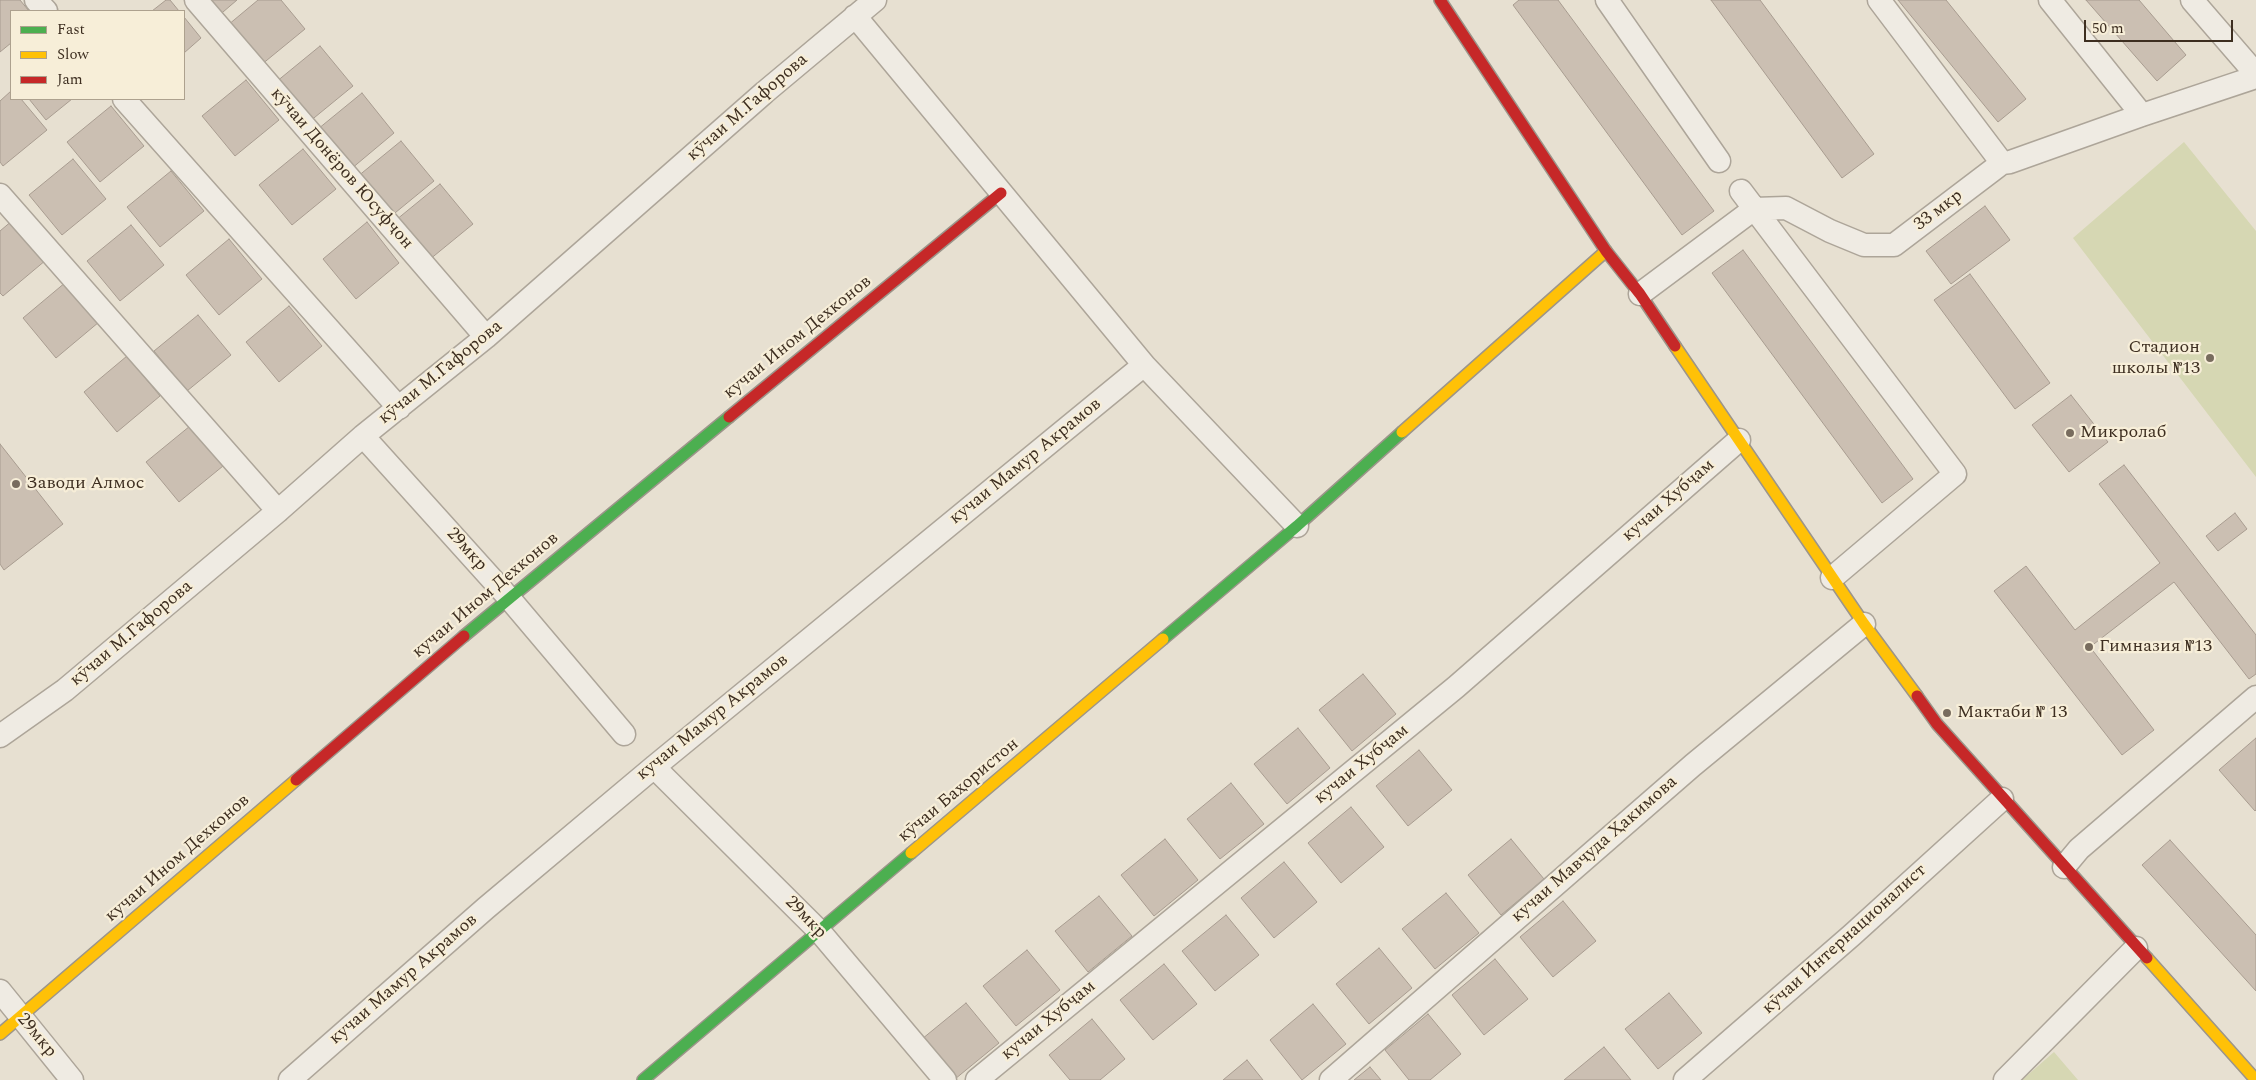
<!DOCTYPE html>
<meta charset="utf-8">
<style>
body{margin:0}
#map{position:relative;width:2256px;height:1080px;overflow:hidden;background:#e7e0d1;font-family:Spectral,serif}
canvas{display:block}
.legend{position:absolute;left:10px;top:10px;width:175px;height:90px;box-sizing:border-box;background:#f7eed8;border:1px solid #ada18e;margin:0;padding:6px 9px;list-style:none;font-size:15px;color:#3d2e20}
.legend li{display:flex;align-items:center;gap:10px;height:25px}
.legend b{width:25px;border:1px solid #ada18e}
.scale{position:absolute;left:2084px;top:20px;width:149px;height:22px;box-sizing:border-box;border:2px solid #3d2e20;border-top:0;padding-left:6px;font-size:15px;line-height:18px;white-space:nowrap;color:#3d2e20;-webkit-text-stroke:4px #f7eed8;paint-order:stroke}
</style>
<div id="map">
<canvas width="2256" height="1080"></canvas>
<ul class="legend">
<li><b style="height:6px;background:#4caf50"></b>Fast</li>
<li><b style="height:6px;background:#ffc107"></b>Slow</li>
<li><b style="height:6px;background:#c62828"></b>Jam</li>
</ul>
<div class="scale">50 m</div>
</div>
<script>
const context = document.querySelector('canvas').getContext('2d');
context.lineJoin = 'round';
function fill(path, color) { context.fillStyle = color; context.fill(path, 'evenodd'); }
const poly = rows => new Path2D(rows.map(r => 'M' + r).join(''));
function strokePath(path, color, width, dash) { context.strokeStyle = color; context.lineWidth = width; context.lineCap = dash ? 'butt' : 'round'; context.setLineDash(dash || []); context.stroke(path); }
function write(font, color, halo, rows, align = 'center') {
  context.font = font + ' Spectral,serif'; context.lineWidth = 4.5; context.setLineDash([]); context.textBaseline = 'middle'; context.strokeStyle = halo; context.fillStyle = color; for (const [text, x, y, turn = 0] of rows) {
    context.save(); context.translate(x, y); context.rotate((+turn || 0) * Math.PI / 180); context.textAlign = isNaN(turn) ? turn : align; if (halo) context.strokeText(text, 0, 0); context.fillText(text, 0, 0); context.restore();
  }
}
const green = poly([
 [2184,142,2256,231,2256,477,2073,238],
 [2054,1052,2078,1080,2022,1080]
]);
const building = poly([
 [0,0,20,0,29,11,11,11,11,43,0,52,0,0],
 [166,0,170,0,179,11,152,11,166,0],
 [202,0,237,0,216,18,202,0],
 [258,0,281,0,305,29,261,65,228,25,258,0],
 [1519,0,1558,0,1714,211,1682,235,1513,5,1519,0],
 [1711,0,1760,0,1874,154,1842,178,1711,0],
 [1898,0,1946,0,2026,99,1998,122,1898,0],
 [2086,0,2139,0,2186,55,2157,81,2086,0],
 [184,17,201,38,184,53,184,17],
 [320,46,353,86,309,122,276,82,320,46],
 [246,80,279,120,235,156,202,116,246,80],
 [11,91,11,99,21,99,47,130,3,166,0,162,0,101,11,91],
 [362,93,394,133,351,169,318,129,362,93],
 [29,99,72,99,46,120,29,99],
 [111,106,144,146,100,182,67,142,111,106],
 [401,141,434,181,390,217,357,177,401,141],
 [303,149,336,189,292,225,259,185,303,149],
 [73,159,106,199,62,235,29,195,73,159],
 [171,171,204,211,160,247,127,207,171,171],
 [440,184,473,224,429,260,396,220,440,184],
 [1985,206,2010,240,1951,284,1926,251,1985,206],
 [13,220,46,260,3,296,0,293,0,231,13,220],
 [367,222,399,263,356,299,323,259,367,222],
 [131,225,164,265,120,301,87,261,131,225],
 [229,239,262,279,219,315,186,275,229,239],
 [1743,250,1913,479,1882,503,1712,273,1743,250],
 [1970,274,2050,383,2015,409,1934,300,1970,274],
 [66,282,99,322,56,358,23,318,66,282],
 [289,306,322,346,279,382,246,342,289,306],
 [198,315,231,355,187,391,154,351,198,315],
 [127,356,160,396,117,432,84,392,127,356],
 [2071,395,2108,442,2069,472,2032,425,2071,395],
 [190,426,223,466,179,502,146,462,190,426],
 [0,444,63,524,4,570,0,564,0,444],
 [2124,465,2256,635,2256,674,2249,679,2174,582,2090,647,2154,730,2122,755,1994,591,2026,566,2075,630,2160,563,2099,484,2124,465],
 [2235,513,2247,529,2218,551,2206,536,2235,513],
 [1363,674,1396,714,1352,751,1319,710,1363,674],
 [1298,728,1330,768,1287,804,1254,764,1298,728],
 [2256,738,2256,810,2255,811,2219,770,2256,738],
 [1419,750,1452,790,1408,826,1376,786,1419,750],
 [1231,783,1264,824,1220,859,1187,819,1231,783],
 [1351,807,1384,847,1341,883,1308,843,1351,807],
 [1165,839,1198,880,1154,916,1121,875,1165,839],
 [1511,839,1544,879,1501,915,1468,875,1511,839],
 [2170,840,2256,935,2256,991,2142,865,2170,840],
 [1284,862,1317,902,1274,938,1241,898,1284,862],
 [1446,893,1479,933,1435,969,1402,929,1446,893],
 [1099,896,1132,936,1088,972,1055,931,1099,896],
 [1563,901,1596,941,1553,977,1520,937,1563,901],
 [1226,915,1259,955,1215,991,1182,951,1226,915],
 [1379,948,1412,988,1369,1024,1336,984,1379,948],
 [1027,950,1060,990,1016,1026,983,986,1027,950],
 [1495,959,1528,999,1484,1035,1452,995,1495,959],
 [1164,964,1197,1004,1153,1040,1120,1000,1164,964],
 [1669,993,1702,1033,1658,1069,1625,1029,1669,993],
 [966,1003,999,1043,955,1079,922,1039,966,1003],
 [1313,1004,1346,1044,1302,1080,1270,1040,1313,1004],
 [1428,1014,1461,1054,1430,1080,1409,1080,1385,1050,1428,1014],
 [1092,1019,1125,1059,1100,1080,1070,1080,1049,1055,1092,1019],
 [1604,1047,1631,1080,1564,1080,1604,1047],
 [1247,1060,1263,1080,1223,1080,1247,1060],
 [1370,1067,1381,1080,1354,1080,1370,1067]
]);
const street = poly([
 [36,0,46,11],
 [196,0,486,337],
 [1607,0,1719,161],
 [1879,0,2002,163],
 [2050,0,2142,115],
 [2192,0,2256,74],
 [855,16,1144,365,1297,526],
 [124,99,399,408],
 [1741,191,1955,474,1832,578],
 [0,195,278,511],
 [1640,294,1754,209,1786,208,1830,231,1864,245,1894,245,2002,163,2010,162,2142,115,2256,77],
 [363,436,509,598,624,734],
 [0,736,65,690,278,511,363,436,486,337,765,92,875,0],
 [654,767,820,932,945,1080],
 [2064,867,2079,849,2256,697],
 [0,991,72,1080],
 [290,1080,486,908,654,767,1144,365],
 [977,1080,1456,687,1739,440],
 [1331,1080,1693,765,1864,624],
 [1685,1080,1852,935,2002,799],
 [2005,1080,2136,948]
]);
const fast = poly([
 [464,636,729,417],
 [1163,639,1297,526,1402,432],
 [643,1080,911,853]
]);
const slow = poly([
 [1675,346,1864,624,1917,696],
 [1402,432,1606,251],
 [911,853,1163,639],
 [2147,958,2256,1080],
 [0,1034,296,780]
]);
const jam = poly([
 [1440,0,1606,251,1640,294,1675,346],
 [729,417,1001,193],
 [1917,696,1937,724,2147,958],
 [296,780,464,636]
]);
const markers = [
 [2210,358,5,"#786c5e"],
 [2070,433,5,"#786c5e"],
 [16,484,5,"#786c5e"],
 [2089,647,5,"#786c5e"],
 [1947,713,5,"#786c5e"]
];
const streetNames = [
 ["кӯчаи М.Гафорова",748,108,-41],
 ["кӯчаи Донёров Юсуфҷон",341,169,49],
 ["33 мкр",1939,211,-37],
 ["кучаи Ином Дехконов",798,338,-39],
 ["кӯчаи М.Гафорова",441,373,-39],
 ["кучаи Мамур Акрамов",1026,462,-39],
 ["кучаи Хубҷам",1669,501,-41],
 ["29мкр",466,550,48],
 ["кучаи Ином Дехконов",486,596,-40],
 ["кӯчаи М.Гафорова",132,634,-40],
 ["кучаи Мамур Акрамов",713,718,-39],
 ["кучаи Хубҷам",1362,765,-39],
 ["кӯчаи Баҳористон",959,791,-40],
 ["кучаи Мавҷуда Ҳакимова",1595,850,-41],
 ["кучаи Ином Дехконов",178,859,-41],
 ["29мкр",805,918,46],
 ["кӯчаи Интернационалист",1845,940,-42],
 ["кучаи Мамур Акрамов",404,980,-41],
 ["кучаи Хубҷам",1049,1021,-39],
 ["29мкр",36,1036,50]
];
const poiNames = [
 ["Стадион",2200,348,"right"],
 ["школы №13",2200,369,"right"],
 ["Микролаб",2080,433],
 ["Заводи Алмос",26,484],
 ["Гимназия №13",2099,647],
 ["Мактаби № 13",1957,713]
];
fill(green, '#d6d7b3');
fill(building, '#cbbfb2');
strokePath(building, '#a89c90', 1);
strokePath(street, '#ada599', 25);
strokePath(fast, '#9c958a', 14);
strokePath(slow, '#9c958a', 14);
strokePath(jam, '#9c958a', 14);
strokePath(street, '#efebe3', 22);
strokePath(fast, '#4caf50', 11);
strokePath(slow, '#ffc107', 11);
strokePath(jam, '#c62828', 11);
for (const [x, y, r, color] of markers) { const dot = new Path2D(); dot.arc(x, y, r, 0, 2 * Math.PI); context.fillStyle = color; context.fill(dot); strokePath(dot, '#f7eed8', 2); }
write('18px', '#3d2e20', '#f7eed8', streetNames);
write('18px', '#3d2e20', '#f7eed8', poiNames, 'left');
</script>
